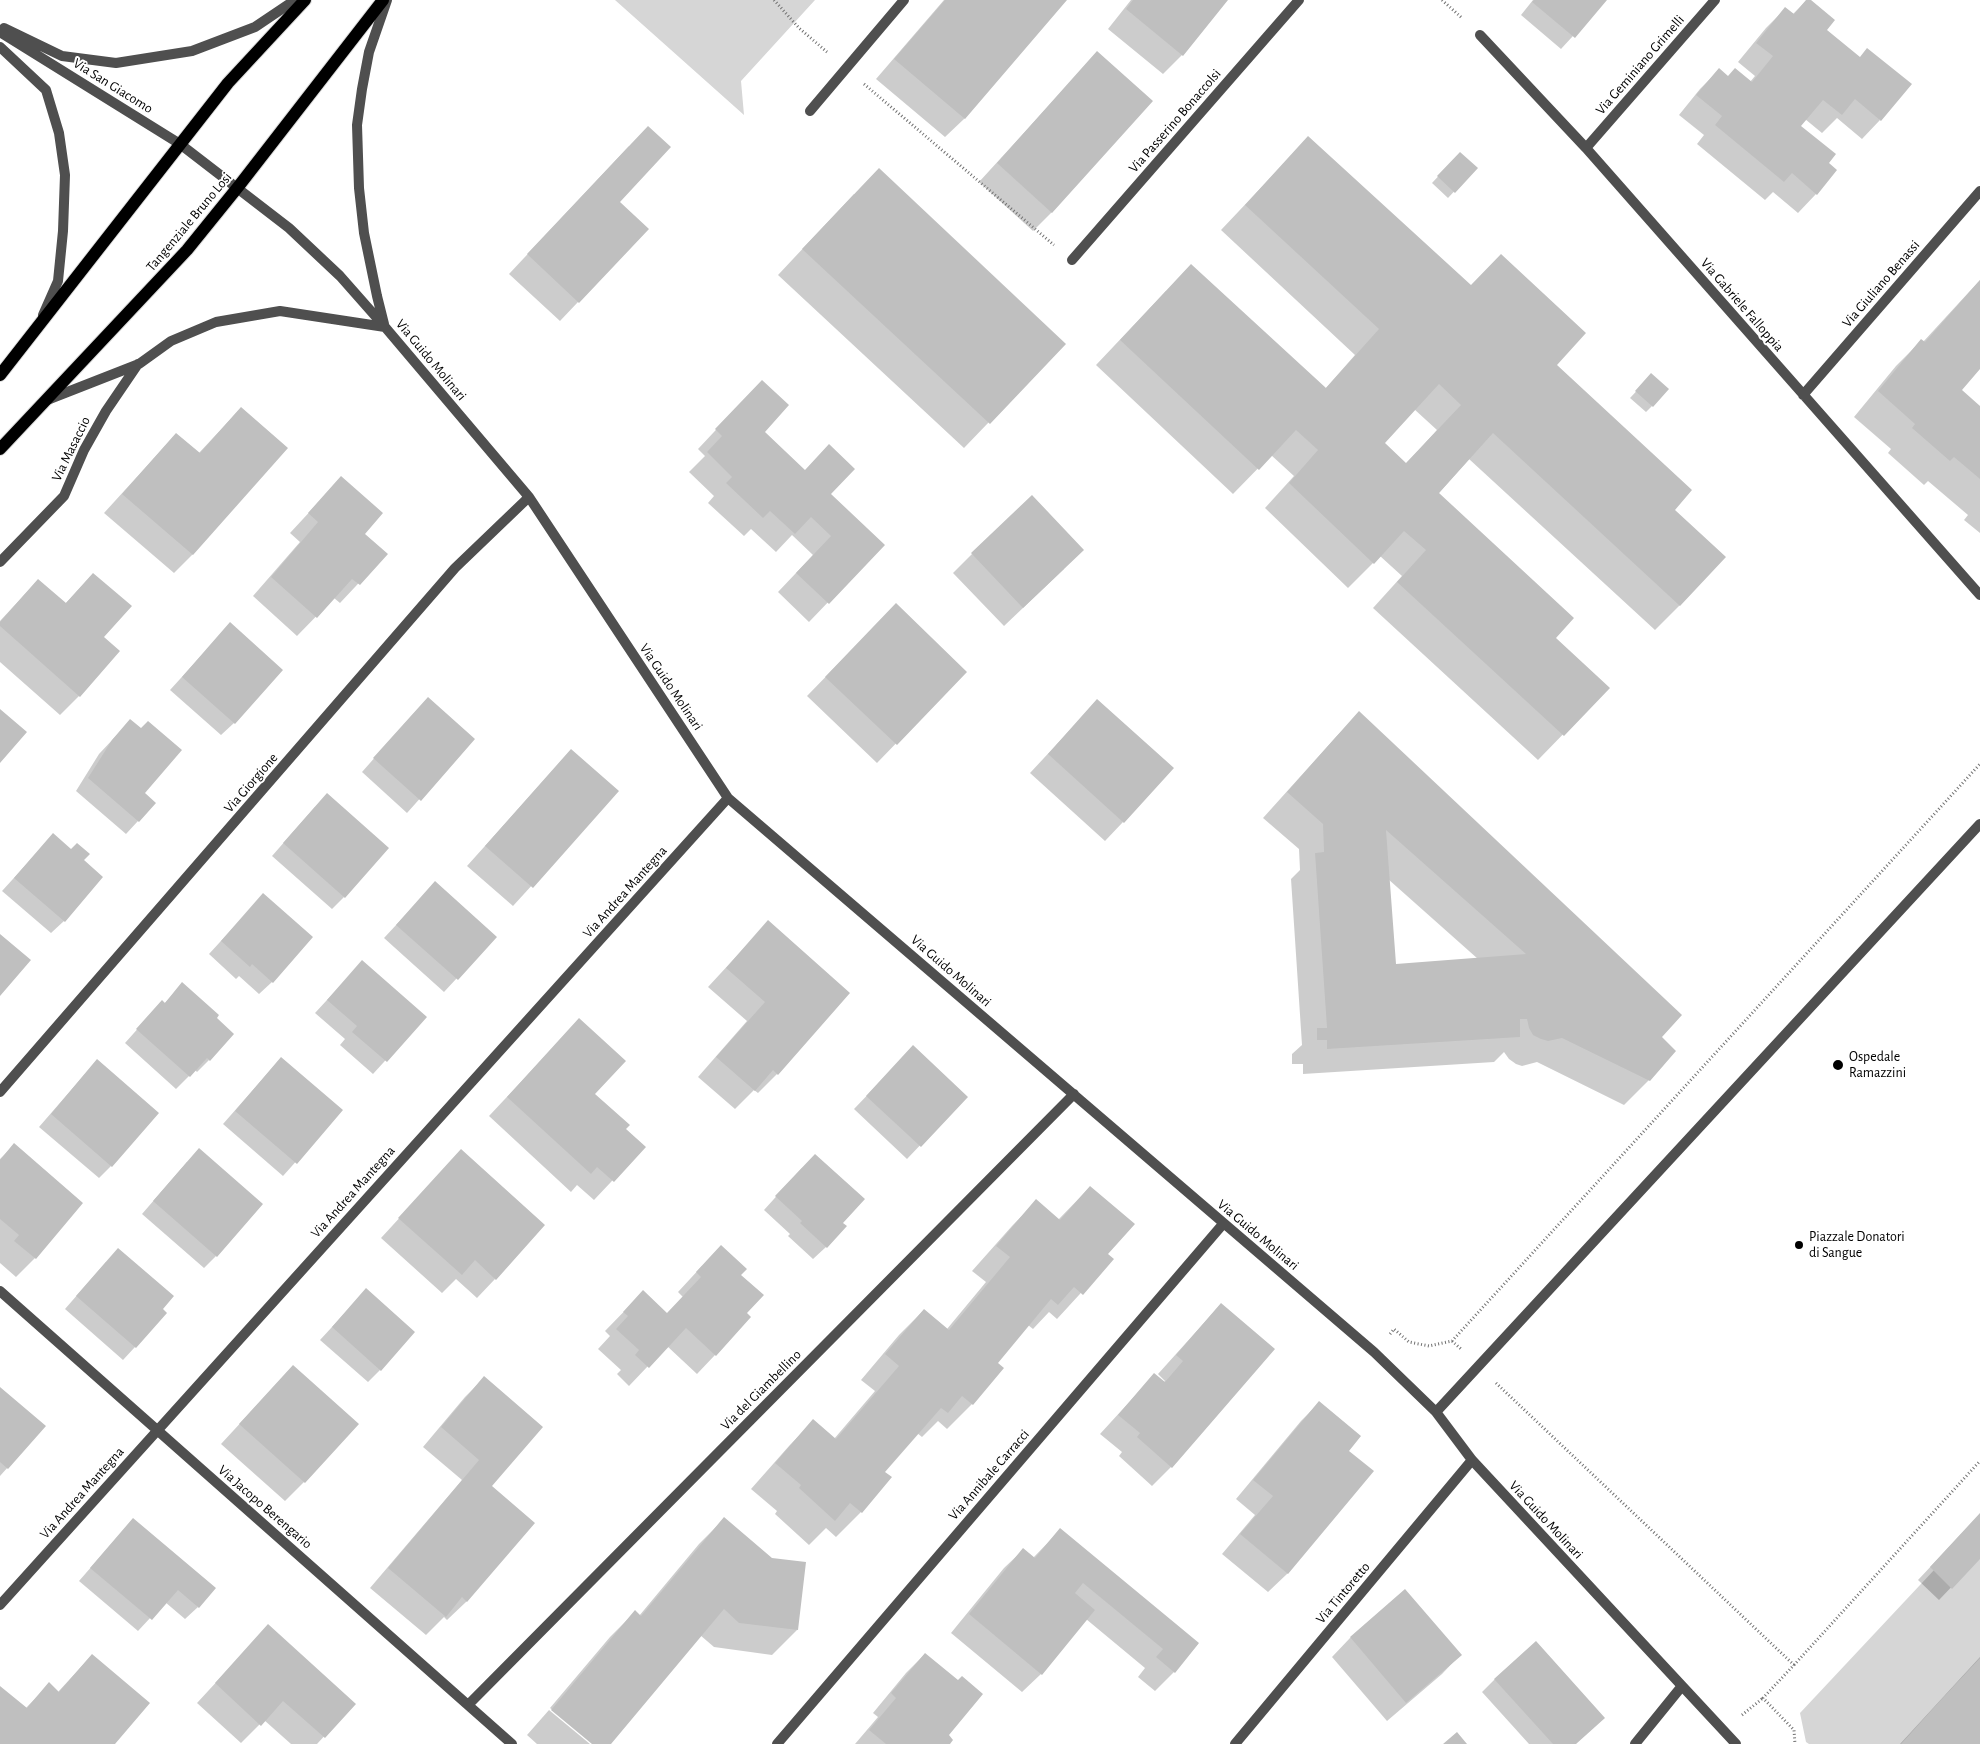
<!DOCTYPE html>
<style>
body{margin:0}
canvas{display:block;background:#fff}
</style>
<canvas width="1980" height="1744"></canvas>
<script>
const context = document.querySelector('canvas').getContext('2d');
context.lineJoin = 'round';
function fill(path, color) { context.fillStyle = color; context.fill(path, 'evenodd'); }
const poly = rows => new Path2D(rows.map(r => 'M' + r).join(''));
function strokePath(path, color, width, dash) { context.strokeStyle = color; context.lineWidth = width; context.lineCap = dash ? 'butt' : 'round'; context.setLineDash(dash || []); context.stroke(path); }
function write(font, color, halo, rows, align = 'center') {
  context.font = font + ' "Alegreya Sans",sans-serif'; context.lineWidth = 4; context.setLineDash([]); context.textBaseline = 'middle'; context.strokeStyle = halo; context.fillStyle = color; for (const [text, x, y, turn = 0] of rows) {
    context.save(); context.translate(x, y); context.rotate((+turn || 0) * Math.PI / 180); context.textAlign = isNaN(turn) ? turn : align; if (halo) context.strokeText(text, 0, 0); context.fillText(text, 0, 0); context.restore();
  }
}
const green = poly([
 [615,0,815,0,741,81,744,115],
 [1980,1521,1980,1744,1809,1744,1806,1742,1800,1713]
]);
const shadow = poly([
 [944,0,1065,0,964,119,945,137,876,79],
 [1131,0,1227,0,1182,55,1163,74,1108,29],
 [1533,0,1606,0,1561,49,1521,15],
 [1807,0,1809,0,1825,30,1880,120,1862,139,1837,118,1822,133,1805,119,1800,126,1827,163,1816,194,1798,213,1773,192,1765,200,1697,144,1704,135,1679,115,1700,89,1719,70,1727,77,1750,82,1755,76,1738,62,1766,28,1785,9,1792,15],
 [1097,53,1052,212,1033,231,979,182],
 [1308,138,1555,365,1673,510,1680,605,1655,630,1469,459,1438,494,1555,638,1608,688,1538,760,1373,608,1402,576,1380,556,1348,588,1265,508,1294,476,1271,455,1233,494,1096,365,1166,291,1325,389,1355,355,1221,230],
 [1414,409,1437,430,1406,464,1383,443],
 [629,146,618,202,578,302,560,321,509,274],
 [1460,153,1476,168,1448,198,1432,183],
 [854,194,1064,344,964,448,778,275],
 [1980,280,1980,367,1960,390,1980,408,1980,533,1964,520,1968,515,1928,481,1924,485,1888,453,1891,449,1854,417,1896,366,1921,341,1923,342],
 [1646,381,1652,406,1646,412,1630,398],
 [744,400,763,432,883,545,809,622,778,592,813,555,792,535,776,552,751,529,744,536,708,503,714,496,689,472,705,456,698,449],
 [241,408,286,448,192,555,174,573,104,513,176,434,198,454],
 [341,478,363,534,386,554,340,603,334,598,297,636,253,596,300,542,290,533],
 [972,554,1064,569,1004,626,953,573],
 [93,574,102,638,79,696,60,715,0,662,0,621,38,580,65,604],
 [230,624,234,723,221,735,170,690],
 [877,624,965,672,877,763,807,696],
 [1097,701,1123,822,1105,841,1030,773],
 [416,711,473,739,407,813,362,772],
 [1359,713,1649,1080,1624,1105,1537,1062,1522,1066,1516,1064,1509,1059,1504,1052,1494,1062,1303,1074,1303,1064,1292,1064,1292,1054,1302,1045,1291,879,1300,870,1299,849,1263,818,1335,738],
 [1388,879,1478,959,1395,965],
 [130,721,138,821,126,834,76,791,99,754],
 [571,750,618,791,513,906,467,866],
 [315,807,344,897,332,909,272,856],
 [53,835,64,921,51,933,2,891],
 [435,883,495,937,444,992,384,938],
 [263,895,272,982,259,994,239,976,236,979,209,954],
 [768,922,777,1074,758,1093,754,1090,735,1109,698,1077,747,1021,708,987],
 [362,962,425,1017,373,1074,340,1045,345,1039,315,1013],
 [182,984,209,1060,197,1072,195,1070,176,1089,125,1043,150,1015,164,1004],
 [579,1020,594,1094,624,1129,644,1147,594,1200,577,1185,571,1192,489,1116],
 [281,1058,342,1110,283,1176,223,1124],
 [901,1060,966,1097,907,1159,854,1109],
 [85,1074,111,1166,99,1178,39,1127],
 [14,1145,82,1203,35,1258,16,1277,0,1263,0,1159],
 [461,1151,495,1279,477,1298,456,1279,442,1293,381,1238],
 [187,1162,216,1256,204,1268,142,1214],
 [802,1168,842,1222,826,1247,813,1259,788,1236,790,1234,764,1210],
 [1090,1187,1107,1254,1112,1259,1057,1319,1049,1312,1033,1329,1028,1325,996,1363,972,1404,947,1429,938,1421,922,1437,917,1433,884,1472,861,1512,836,1537,826,1528,809,1545,775,1514,777,1511,751,1489,789,1446,813,1421,834,1439,875,1391,861,1380,899,1335,924,1310,947,1329,986,1282,972,1271,1012,1226,1036,1201,1058,1220],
 [106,1262,161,1309,135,1347,123,1360,65,1309],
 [702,1266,740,1275,715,1355,697,1374,667,1346,629,1386,617,1374,621,1370,598,1349,610,1336,605,1331,643,1292,667,1314,683,1297,678,1292],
 [366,1290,380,1370,368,1382,320,1340],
 [1221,1304,1273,1349,1171,1467,1152,1486,1119,1456,1122,1452,1100,1434,1154,1375,1163,1383,1165,1381,1158,1374],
 [293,1366,304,1482,285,1501,221,1444],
 [484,1378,490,1487,533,1524,466,1602,447,1620,444,1617,426,1635,370,1588,462,1480,423,1447,465,1397],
 [0,1388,44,1427,0,1476],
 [1319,1403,1348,1451,1372,1471,1287,1574,1268,1592,1222,1554,1255,1515,1236,1499,1301,1421],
 [1980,1514,1980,1557,1939,1600,1918,1580],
 [133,1519,198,1607,185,1619,165,1602,138,1631,79,1581],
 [724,1519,797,1630,772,1655,714,1647,700,1635,609,1744,593,1744,550,1708,610,1637,635,1612,639,1616,699,1544],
 [1060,1530,1198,1644,1174,1672,1155,1691,1138,1677,1145,1668,1086,1619,1041,1674,1022,1692,951,1633,1004,1568,1023,1550,1033,1558],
 [1405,1591,1460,1655,1442,1674,1387,1721,1332,1657,1350,1638],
 [268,1626,354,1704,317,1744,291,1744,264,1720,241,1743,197,1703],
 [925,1654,958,1682,947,1736,948,1744,855,1744,878,1717,873,1713,906,1673],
 [92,1655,114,1744,0,1744,0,1689,25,1709,49,1684,58,1692],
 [1980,1657,1980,1744,1900,1744],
 [1495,1679,1576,1744,1529,1744,1482,1692],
 [549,1710,590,1744,537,1744,527,1735]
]);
const building = poly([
 [945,0,1067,0,965,119,894,59],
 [1133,0,1228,0,1183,56,1126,9],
 [1534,0,1607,0,1575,38,1532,2],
 [1806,0,1811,0,1835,20,1827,30,1860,57,1867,48,1912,84,1881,121,1855,99,1842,115,1823,100,1801,126,1836,154,1829,163,1837,170,1817,195,1792,173,1784,182,1715,125,1722,116,1696,95,1719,68,1728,76,1735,68,1752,82,1773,56,1756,43,1785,7,1794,14],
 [1097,51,1153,101,1052,213,997,163],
 [648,126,671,147,620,202,649,229,579,303,527,254],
 [1308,136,1471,285,1501,254,1586,333,1557,365,1692,490,1675,510,1726,557,1680,606,1493,433,1439,493,1574,618,1556,638,1610,688,1564,736,1397,582,1426,550,1404,531,1374,564,1289,483,1318,450,1296,430,1259,470,1120,340,1191,264,1326,388,1379,329,1245,205],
 [1439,384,1461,405,1406,463,1385,443],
 [1460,152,1478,168,1455,193,1437,176],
 [879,168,1066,344,990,424,802,249],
 [1980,280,1980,369,1962,390,1980,406,1980,479,1954,457,1950,461,1912,428,1915,424,1878,391,1921,339,1925,342],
 [1651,373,1669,389,1653,407,1635,391],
 [762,380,789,405,765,432,805,470,829,444,855,469,831,494,885,545,829,604,796,573,831,536,811,517,795,534,770,511,763,518,726,483,732,477,707,452,722,436,715,429],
 [241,407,288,448,193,555,122,494,176,433,200,453],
 [341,476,383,513,365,534,388,554,360,585,352,579,317,618,271,577,318,522,308,513],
 [1032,495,1084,550,1023,608,971,553],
 [93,573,132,606,104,637,120,651,80,697,0,626,0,622,38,579,66,603],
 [896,603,967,672,897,745,825,677],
 [230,622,283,670,235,724,182,677],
 [428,697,475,739,421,801,373,758],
 [1097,699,1174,768,1124,823,1048,754],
 [0,709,27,732,0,763],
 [1359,711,1682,1015,1662,1037,1676,1051,1650,1081,1562,1038,1548,1041,1541,1039,1533,1035,1529,1028,1527,1019,1520,1019,1520,1037,1327,1049,1327,1040,1317,1040,1317,1028,1327,1028,1315,853,1324,852,1323,824,1287,792],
 [1386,830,1526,954,1396,964],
 [130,719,141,728,148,721,182,750,145,793,156,803,139,822,88,778,112,740],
 [571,749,619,791,533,888,485,846],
 [327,793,389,848,345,898,283,843],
 [53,833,71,849,77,843,90,854,84,860,103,877,65,922,14,878],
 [435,881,497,937,458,980,396,925],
 [263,893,313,937,273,983,252,964,250,967,221,941],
 [768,920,850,993,778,1075,773,1070,755,1091,716,1057,765,1002,726,968],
 [0,934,31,960,0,996],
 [362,960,427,1017,387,1062,352,1032,357,1026,327,1000],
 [182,982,219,1015,217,1018,234,1034,210,1061,207,1058,190,1077,136,1029,162,1000,165,1003],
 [579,1018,626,1061,595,1094,630,1125,626,1129,646,1147,614,1182,597,1167,591,1174,507,1097],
 [913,1045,968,1097,921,1147,866,1096],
 [281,1057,343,1110,297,1164,235,1111],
 [97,1059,159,1113,112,1167,51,1114],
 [14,1143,83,1203,36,1259,14,1241,19,1235,0,1219,0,1160],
 [199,1148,263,1204,217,1257,153,1201],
 [461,1149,545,1225,496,1280,475,1260,462,1275,398,1218],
 [815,1154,865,1199,843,1223,847,1226,827,1248,800,1223,802,1221,775,1196],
 [1090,1186,1135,1224,1108,1254,1114,1259,1083,1295,1074,1287,1058,1305,1051,1299,998,1363,1004,1368,973,1405,962,1396,948,1413,941,1408,885,1472,892,1477,862,1513,850,1503,835,1521,799,1488,801,1485,775,1463,813,1419,836,1439,899,1366,885,1354,924,1309,949,1330,1010,1257,996,1246,1036,1199,1060,1220],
 [721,1245,747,1269,741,1275,764,1295,747,1313,751,1317,716,1356,686,1328,649,1368,635,1355,639,1350,616,1329,628,1316,623,1312,643,1290,667,1313,701,1277,696,1272],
 [118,1248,174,1296,163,1309,167,1313,136,1348,76,1296],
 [366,1288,415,1332,381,1371,332,1327],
 [1221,1303,1275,1349,1172,1468,1137,1437,1140,1433,1118,1415,1154,1373,1165,1382,1183,1361,1176,1355],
 [293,1365,359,1424,305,1483,239,1424],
 [484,1376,543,1427,492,1486,535,1523,467,1602,462,1597,446,1617,388,1568,479,1460,441,1427],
 [0,1387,46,1426,8,1469,0,1462],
 [1319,1401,1361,1436,1349,1451,1374,1471,1288,1574,1240,1534,1273,1496,1253,1480],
 [1980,1513,1980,1559,1952,1589,1930,1567],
 [724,1517,772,1558,806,1562,798,1630,739,1623,724,1609,611,1744,592,1744,551,1710,635,1610,641,1616],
 [133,1518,216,1588,199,1608,178,1590,152,1620,90,1568],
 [1060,1528,1199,1643,1175,1673,1156,1657,1163,1649,1083,1583,1075,1593,1095,1610,1042,1675,969,1614,1023,1548,1035,1558],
 [1405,1589,1462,1655,1406,1703,1350,1637],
 [268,1624,356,1704,325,1738,283,1701,261,1726,215,1683],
 [1536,1641,1605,1718,1576,1744,1553,1744,1494,1679],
 [925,1653,958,1680,962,1676,983,1694,949,1735,953,1740,950,1744,886,1744,869,1730,896,1698,891,1693],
 [92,1654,150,1703,115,1744,0,1744,0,1686,27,1708,49,1682,59,1692],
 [1980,1658,1980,1744,1901,1744,1938,1703],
 [1457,1732,1467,1744,1443,1744]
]);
const path = poly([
 [774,0,799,28,827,52],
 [1442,0,1462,18],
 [864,84,1054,245],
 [1390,1334,1394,1329,1409,1342,1429,1346,1452,1341,1980,764],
 [1452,1341,1461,1349],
 [1496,1383,1794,1665,1763,1698,1794,1730,1795,1744],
 [1794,1665,1980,1461],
 [1742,1715,1763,1698]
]);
const street = poly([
 [4,28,62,56,116,63,192,51,255,27,295,0],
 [0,32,180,144,289,228,340,276,385,327,529,497,728,798,1374,1352,1436,1412,1472,1460,1736,1744],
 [1480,35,1586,148,1980,595],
 [0,47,46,90,59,133,65,175,63,231,58,281,43,315],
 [810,111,904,0],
 [1586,148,1715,0],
 [1072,260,1299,0],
 [384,324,377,296,364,233,359,188,357,125,362,89,369,52,387,0],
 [1803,395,1980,191],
 [47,400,139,364,171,341,216,322,280,311,385,327],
 [0,562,64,496,84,450,106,411,138,364],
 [0,1092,455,568,529,497],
 [0,1291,512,1744],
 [1436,1412,1980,824],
 [0,1605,728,798],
 [468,1705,1074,1094],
 [777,1744,1223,1224],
 [1235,1744,1472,1460],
 [1635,1744,1682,1686]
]);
const primary = poly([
 [0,375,228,83,305,0],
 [0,449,187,250,238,187,383,0]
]);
const markers = [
 [1838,1065,6,"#000"],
 [1799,1245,5,"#000"]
];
const streetNames = [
 ["Via Geminiano Grimelli",1640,65,-49],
 ["Via San Giacomo",113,86,32],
 ["Via Passerino Bonaccolsi",1175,121,-49],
 ["Tangenziale Bruno Losi",189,222,-50],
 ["Via Giuliano Benassi",1881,284,-49],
 ["Via Gabriele Falloppia",1742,305,49],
 ["Via Guido Molinari",431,360,50],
 ["Via Masaccio",71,449,-64],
 ["Via Guido Molinari",671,687,56],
 ["Via Giorgione",251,783,-49],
 ["Via Andrea Mantegna",625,892,-48],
 ["Via Guido Molinari",951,971,41],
 ["Via Andrea Mantegna",353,1192,-48],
 ["Via Guido Molinari",1258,1235,40],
 ["Via del Giambellino",761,1390,-45],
 ["Via Annibale Carracci",989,1475,-49],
 ["Via Andrea Mantegna",82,1493,-48],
 ["Via Jacopo Berengario",265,1507,41],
 ["Via Guido Molinari",1546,1520,47],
 ["Via Tintoretto",1343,1593,-50]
];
const poiNames = [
 ["Ospedale",1849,1057],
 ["Ramazzini",1849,1073],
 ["Piazzale Donatori",1809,1237],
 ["di Sangue",1809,1253]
];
fill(green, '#d6d6d6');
fill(shadow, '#0003');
fill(building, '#bfbfbf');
strokePath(primary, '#dbdbdb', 14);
strokePath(path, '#717171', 3, [1, 2.5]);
strokePath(street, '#4f4f4f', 10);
strokePath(primary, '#000', 12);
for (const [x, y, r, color] of markers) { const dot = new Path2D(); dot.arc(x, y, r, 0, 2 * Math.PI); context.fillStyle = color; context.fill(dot); strokePath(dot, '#fff', 2); }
write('14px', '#000', '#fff', streetNames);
write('14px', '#000', '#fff', poiNames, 'left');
</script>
